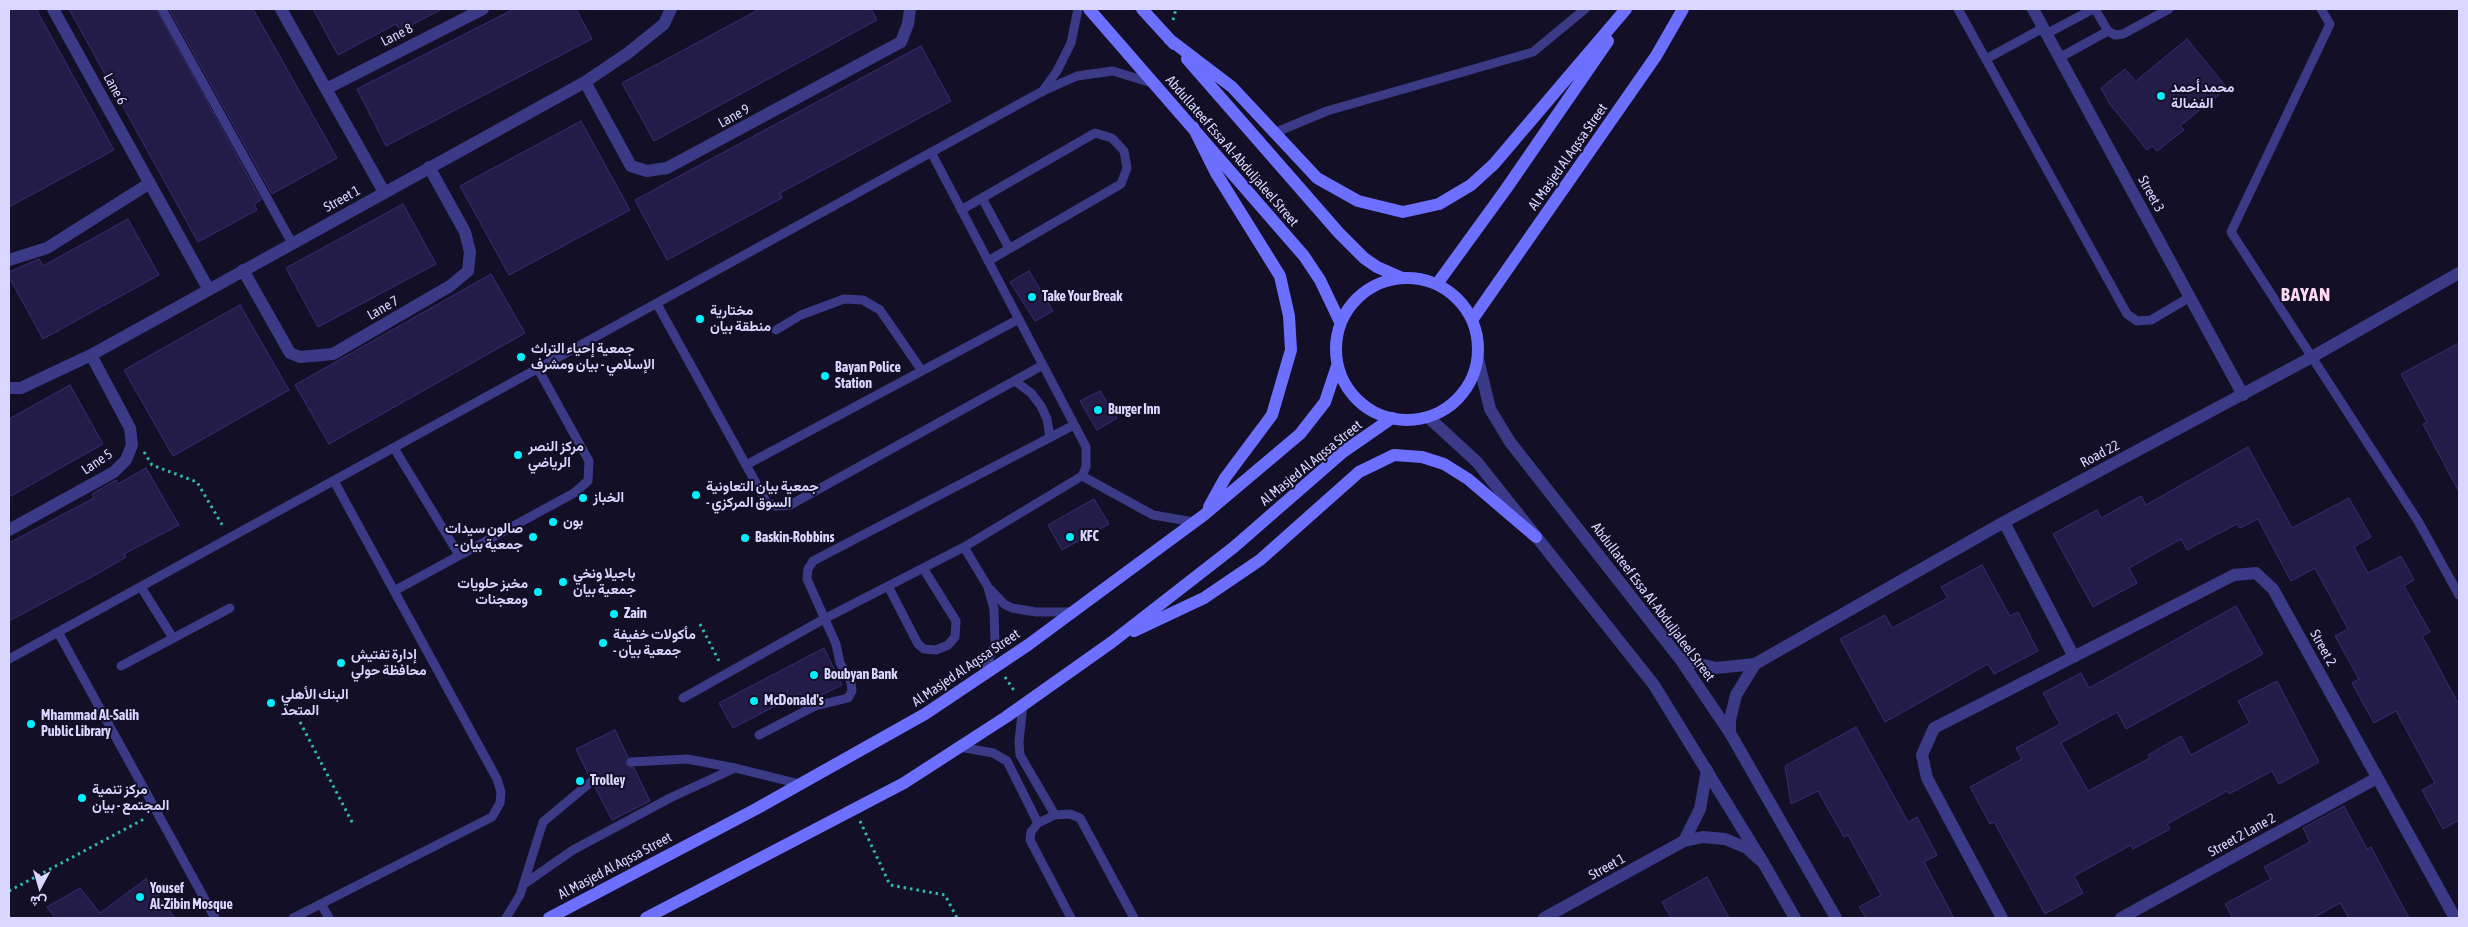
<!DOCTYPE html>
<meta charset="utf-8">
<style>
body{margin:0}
#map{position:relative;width:2468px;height:927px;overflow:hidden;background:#130f27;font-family:"Asap Condensed",Vazirmatn,sans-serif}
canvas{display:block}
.frame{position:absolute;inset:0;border:10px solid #d9d6ff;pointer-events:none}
.north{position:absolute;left:15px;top:862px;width:50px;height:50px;-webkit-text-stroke:4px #130f27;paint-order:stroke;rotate:186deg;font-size:14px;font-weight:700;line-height:20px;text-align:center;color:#d9d6ff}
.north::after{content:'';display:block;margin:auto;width:18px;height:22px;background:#d9d6ff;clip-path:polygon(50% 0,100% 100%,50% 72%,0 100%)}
</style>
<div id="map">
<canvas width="2468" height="927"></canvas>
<div class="frame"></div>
<div class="north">ش</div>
</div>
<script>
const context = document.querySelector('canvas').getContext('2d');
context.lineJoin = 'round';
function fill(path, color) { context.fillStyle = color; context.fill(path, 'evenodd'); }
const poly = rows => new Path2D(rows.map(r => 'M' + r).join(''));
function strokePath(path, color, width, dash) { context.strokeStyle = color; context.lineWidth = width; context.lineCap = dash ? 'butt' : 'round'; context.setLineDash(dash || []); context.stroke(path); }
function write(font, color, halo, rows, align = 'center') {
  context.font = font + ' "Asap Condensed",Vazirmatn,sans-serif'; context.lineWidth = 4; context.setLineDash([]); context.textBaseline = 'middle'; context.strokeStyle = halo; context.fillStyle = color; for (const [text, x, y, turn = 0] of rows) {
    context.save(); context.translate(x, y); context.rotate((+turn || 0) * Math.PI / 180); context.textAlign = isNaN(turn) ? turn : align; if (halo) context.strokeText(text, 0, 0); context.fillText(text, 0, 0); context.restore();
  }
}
const building = poly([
 [9,9,36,9,114,150,9,207,9,9],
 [69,9,156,9,261,200,254,204,257,210,198,242,69,9],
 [169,9,253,9,337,158,272,194,169,9],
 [313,9,442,9,400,31,396,24,338,55,313,9],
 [514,9,576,9,592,39,386,146,357,89,514,9],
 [760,9,871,9,877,20,654,141,622,83,760,9],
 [2187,39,2227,88,2180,126,2184,130,2157,151,2152,146,2147,150,2109,103,2101,88,2125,69,2136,81,2187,39],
 [921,46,951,101,780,193,782,198,667,260,635,200,921,46],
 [581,121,630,210,509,275,460,186,581,121],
 [403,204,436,264,318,327,286,268,403,204],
 [128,219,159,275,43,339,9,277,9,272,39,259,43,266,128,219],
 [1029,271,1053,311,1035,321,1010,282,1029,271],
 [491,274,525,333,329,444,295,385,491,274],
 [240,305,289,390,173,456,124,370,240,305],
 [2459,343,2459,492,2423,424,2427,422,2401,374,2459,343],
 [70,385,103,444,9,497,9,419,70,385],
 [1100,391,1117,418,1097,430,1080,401,1100,391],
 [2248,447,2292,528,2349,498,2371,537,2354,547,2368,573,2401,556,2414,580,2404,586,2430,632,2422,636,2459,705,2459,820,2443,829,2422,790,2435,783,2396,711,2374,723,2352,683,2359,679,2335,636,2348,629,2315,568,2291,581,2258,519,2240,528,2237,524,2187,550,2181,539,2129,568,2137,583,2093,607,2053,534,2097,510,2101,518,2141,496,2146,505,2248,447],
 [146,468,179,525,124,554,126,557,97,574,9,621,9,543,94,498,92,494,116,480,118,484,146,468],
 [1094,499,1109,524,1062,550,1048,525,1094,499],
 [1982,565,2010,616,2018,612,2038,651,1994,674,1988,664,1885,722,1840,639,1885,615,1892,628,1948,598,1941,587,1982,565],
 [2236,606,2263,654,2126,729,2117,712,2061,743,2088,791,2150,758,2148,755,2181,736,2191,755,2250,723,2238,701,2277,681,2319,762,2279,784,2272,771,2229,794,2227,791,2167,824,2170,829,2133,849,2131,845,2074,876,2083,893,2045,914,1994,822,1990,824,1970,787,2022,759,2016,748,2060,724,2043,693,2081,673,2089,688,2236,606],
 [824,648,842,685,805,703,800,693,733,728,719,703,824,648],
 [1856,727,1908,822,1917,817,1937,855,1924,862,1954,918,1866,918,1859,907,1881,895,1848,835,1844,837,1818,791,1791,804,1785,766,1856,727],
 [615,730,628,757,626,765,634,768,650,801,612,820,595,787,598,783,597,777,589,776,576,749,615,730],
 [2344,806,2367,849,2371,847,2409,918,2349,918,2340,903,2313,918,2233,918,2225,904,2271,879,2264,867,2310,842,2303,828,2344,806],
 [1707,877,1729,918,1671,918,1662,902,1707,877],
 [146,879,175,918,55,918,47,907,80,888,100,913,146,879]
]);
const path = poly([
 [1173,20,1176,9],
 [144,452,152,465,197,482,224,528],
 [700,624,720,663],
 [1005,677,1015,692],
 [300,722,353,824],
 [860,821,890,885,945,895,957,918],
 [9,891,146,818]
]);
const service = poly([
 [162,9,292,243],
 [1958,9,2127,314,2137,321,2151,320,2190,297],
 [2095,9,2108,31,2115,35,2123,34,2169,9],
 [2321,9,2330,24,2231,232,2418,521,2459,595],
 [2046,34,2093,9],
 [2059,58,2108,31],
 [1986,59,2043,28],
 [1042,92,1057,71,1071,43,1078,9],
 [1274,133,1327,111,1533,52,1585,9],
 [982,198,1009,248],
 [961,210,1095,133,1112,138,1124,151,1127,168,1121,184,988,261],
 [657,304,767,503,775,506,790,505,1043,365],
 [776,330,801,315,844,299,863,300,880,310,922,371],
 [1015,381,1031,393,1041,406,1047,419,1050,437],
 [394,448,459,555],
 [746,465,1019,319],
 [1082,476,1153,515,1194,522],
 [964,547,988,587,994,609,995,644,982,676],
 [888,586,918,644,924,649,936,650,948,645,955,637,956,621,923,568],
 [141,587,173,638],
 [990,589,1004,604,1012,608,1036,612,1072,612],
 [394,591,574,493,588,481,589,461,538,369],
 [58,632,215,918],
 [9,659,1041,92,1077,76,1113,71,1152,83],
 [121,666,230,608],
 [683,698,824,619,964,547,1082,476,1086,467,1086,447,931,152],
 [1023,704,1019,742,1020,755,1055,815],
 [759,735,815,706,848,698,852,691,851,682,840,663,836,644,807,579,808,569,813,561,1074,425],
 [960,747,993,753,1007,761,1038,823],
 [631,762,687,759,735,768,800,784],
 [524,884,573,850,670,798,735,768],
 [321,904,329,918],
 [293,918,492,817,500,803,501,792,497,779,334,481],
 [506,918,520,895,543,822,592,781],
 [1071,918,1030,840,1031,832,1038,823,1055,815,1070,814,1080,818,1134,918]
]);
const minor = poly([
 [53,9,209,290],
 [281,9,384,192],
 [2033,9,2243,395],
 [585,82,631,166,647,171,667,168,901,42,908,24,910,9],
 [326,89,483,9],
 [9,260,47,248,150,183],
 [243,270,290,353,300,357,333,354,450,286,468,271,470,252,465,232,429,167],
 [9,388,21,388,91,355,585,82,628,53,664,24,671,9],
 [2004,522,2074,657],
 [9,530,114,472,126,460,132,445,130,428,91,355],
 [1680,659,1716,668,1755,664,2004,522,2312,357,2459,273],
 [1730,733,1730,720,1736,695,1755,664],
 [1684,841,1700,809,1707,770],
 [1544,918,1684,841,1703,837,1725,839,1747,848,1760,860],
 [2002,918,1927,778,1922,755,1934,728,2234,575,2256,573,2273,589,2455,918],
 [2121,918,2377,778]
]);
const tertiary = poly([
 [1478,359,1490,409,1510,442,1680,659,1730,733,1836,918],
 [1428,417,1477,462,1654,685,1764,864,1795,918]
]);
const secondary = poly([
 [1089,9,1304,256,1320,280,1340,322],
 [1142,9,1174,44],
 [1169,39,1232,87,1317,178,1358,201,1403,212,1439,204,1471,185,1494,164,1626,9],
 [1187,59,1339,233,1364,258,1377,267,1400,277],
 [1193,127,1216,173,1280,276,1289,316,1291,350,1272,415,1225,478,1209,507],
 '1336 349a71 71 0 1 1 142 0a71 71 0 1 1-142 0Z',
 [1437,284,1506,189,1608,41],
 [1472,320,1656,56,1683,9],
 [1134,631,1204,598,1260,560,1359,472,1394,455,1422,457,1444,464,1468,479,1536,537],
 [549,918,756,809,925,714,1028,645,1204,515,1300,434,1325,402,1337,366],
 [646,918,904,783,1006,717,1112,642,1234,547,1343,452,1392,418]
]);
const markers = [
 [2161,96,5,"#02efff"],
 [1032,297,5,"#02efff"],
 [700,319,5,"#02efff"],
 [521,357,5,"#02efff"],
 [825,376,5,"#02efff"],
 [1098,410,5,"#02efff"],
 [518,455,5,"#02efff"],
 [696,495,5,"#02efff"],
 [583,498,5,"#02efff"],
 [553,522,5,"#02efff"],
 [533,537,5,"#02efff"],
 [1070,537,5,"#02efff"],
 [745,538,5,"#02efff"],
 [563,582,5,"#02efff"],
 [538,592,5,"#02efff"],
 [614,614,5,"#02efff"],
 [603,643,5,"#02efff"],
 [341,663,5,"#02efff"],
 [814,675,5,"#02efff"],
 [754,701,5,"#02efff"],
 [271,703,5,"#02efff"],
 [31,724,5,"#02efff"],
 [580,781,5,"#02efff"],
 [82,798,5,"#02efff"],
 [140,897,5,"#02efff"]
];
const streetNames = [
 ["Lane 8",397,35,-27],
 ["Lane 6",115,89,61],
 ["Lane 9",734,116,-29],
 ["Abdullateef Essa Al-Abduljaleel Street",1232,151,49],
 ["Al Masjed Al Aqssa Street",1568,157,-55],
 ["Street 3",2151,194,61],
 ["Street 1",342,199,-29],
 ["Lane 7",383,308,-30],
 ["Road 22",2100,454,-28],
 ["Lane 5",97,462,-34],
 ["Al Masjed Al Aqssa Street",1311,463,-39],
 ["Abdullateef Essa Al-Abduljaleel Street",1653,602,53],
 ["Street 2",2323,648,61],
 ["Al Masjed Al Aqssa Street",966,668,-34],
 ["Street 2 Lane 2",2242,835,-29],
 ["Al Masjed Al Aqssa Street",615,866,-28],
 ["Street 1",1607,867,-29]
];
const poiNames = [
 ["محمد أحمد",2171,88],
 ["الفضالة",2171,104],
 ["Take Your Break",1042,297],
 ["مختارية",710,311],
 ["منطقة بيان",710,327],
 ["جمعية إحياء التراث",531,349],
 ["الإسلامي - بيان ومشرف",531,365],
 ["Bayan Police",835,368],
 ["Station",835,384],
 ["Burger Inn",1108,410],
 ["مركز النصر",528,447],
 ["الرياضي",528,463],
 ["جمعية بيان التعاونية",706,487],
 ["- السوق المركزي",706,503],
 ["الخباز",593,498],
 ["بون",563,522],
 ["صالون سيدات",523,529,"right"],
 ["- جمعية بيان",523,545,"right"],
 ["KFC",1080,537],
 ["Baskin-Robbins",755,538],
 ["باجيلا ونخي",573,574],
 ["جمعية بيان",573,590],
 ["مخبز حلويات",528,584,"right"],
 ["ومعجنات",528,600,"right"],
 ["Zain",624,614],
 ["مأكولات خفيفة",613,635],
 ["- جمعية بيان",613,651],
 ["إدارة تفتيش",351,655],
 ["محافظة حولي",351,671],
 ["Boubyan Bank",824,675],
 ["البنك الأهلي",281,695],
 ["المتحد",281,711],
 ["McDonald's",764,701],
 ["Mhammad Al-Salih",41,716],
 ["Public Library",41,732],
 ["Trolley",590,781],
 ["مركز تنمية",92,790],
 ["المجتمع - بيان",92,806],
 ["Yousef",150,889],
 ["Al-Zibin Mosque",150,905]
];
const districtNames = [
 ["BAYAN",2306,295]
];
fill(building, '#231b48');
strokePath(building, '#392d74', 1);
strokePath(path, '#2fbaac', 3, [2.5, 4]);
strokePath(service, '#3a3a86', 9);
strokePath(minor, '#3a3a86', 12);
strokePath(tertiary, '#3a3a86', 12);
strokePath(secondary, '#6d6fff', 12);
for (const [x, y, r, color] of markers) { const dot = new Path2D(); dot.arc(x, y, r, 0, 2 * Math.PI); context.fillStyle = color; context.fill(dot); strokePath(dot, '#130f27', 2); }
write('14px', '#d9d6ff', '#130f27', streetNames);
write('bold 14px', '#d9d6ff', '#130f27', poiNames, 'left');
context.letterSpacing = '1px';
write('bold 19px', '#ffd8f2', '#130f27', districtNames);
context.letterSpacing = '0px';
</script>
